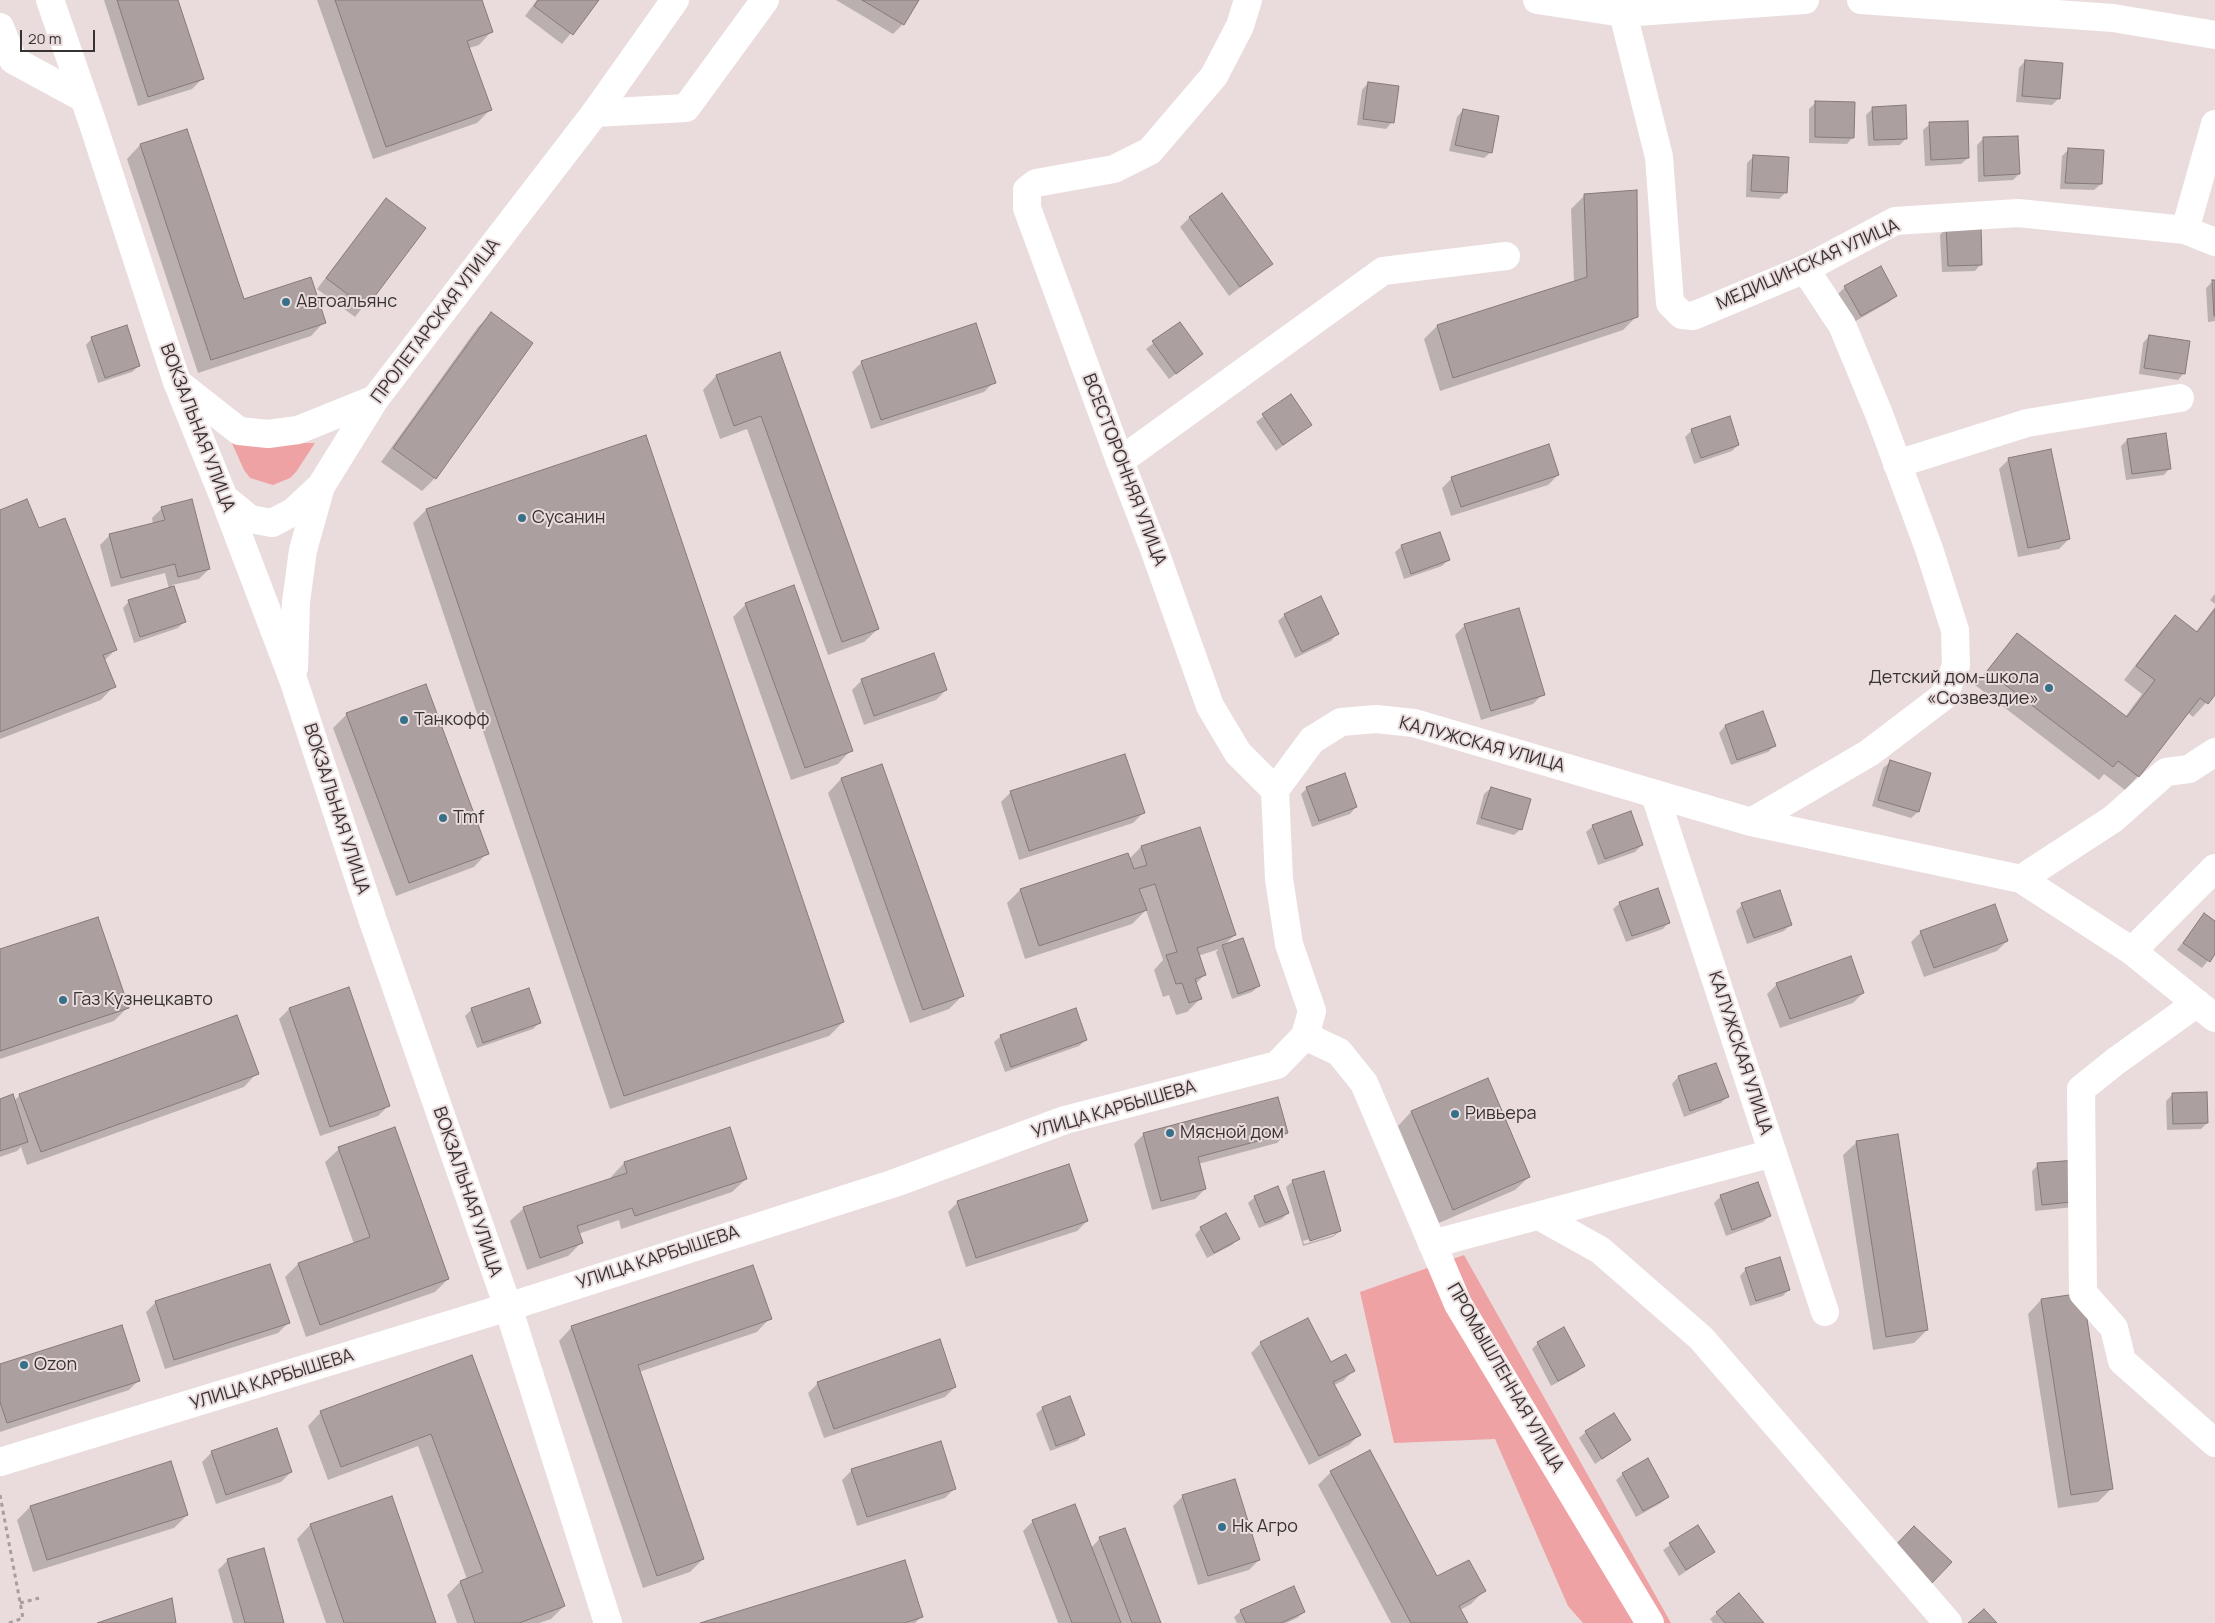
<!DOCTYPE html>
<meta charset="utf-8">
<style>
body{margin:0}
#map{position:relative;width:2215px;height:1623px;overflow:hidden;background:#eadcdc;font-family:Manrope,sans-serif}
canvas{display:block}
.scale{position:absolute;left:20px;top:30px;width:75px;height:22px;box-sizing:border-box;border:2px solid #383333;border-top:0;padding-left:6px;font-size:15px;line-height:18px;white-space:nowrap;color:#383333;-webkit-text-stroke:4px #eadcdc;paint-order:stroke}
</style>
<div id="map">
<canvas width="2215" height="1623"></canvas>
<div class="scale">20 m</div>
</div>
<script>
const context = document.querySelector('canvas').getContext('2d');
context.lineJoin = 'round';
function fill(path, color) { context.fillStyle = color; context.fill(path, 'evenodd'); }
const poly = rows => new Path2D(rows.map(r => 'M' + r).join(''));
function strokePath(path, color, width, dash) { context.strokeStyle = color; context.lineWidth = width; context.lineCap = dash ? 'butt' : 'round'; context.setLineDash(dash || []); context.stroke(path); }
function write(font, color, halo, rows, align = 'center') {
  context.font = font + ' Manrope,sans-serif'; context.lineWidth = 4; context.setLineDash([]); context.textBaseline = 'middle'; context.strokeStyle = halo; context.fillStyle = color; for (const [text, x, y, turn = 0] of rows) {
    context.save(); context.translate(x, y); context.rotate((+turn || 0) * Math.PI / 180); context.textAlign = isNaN(turn) ? turn : align; if (halo) context.strokeText(text, 0, 0); context.fillText(text, 0, 0); context.restore();
  }
}
const green = poly([
 [231,441,292,443,315,443,296,472,290,478,273,485,250,478,244,470],
 [1464,1255,1671,1623,1583,1623,1568,1606,1495,1439,1394,1443,1360,1292]
]);
const shadow = poly([
 [104,0,176,0,202,79,192,89,138,106],
 [317,0,481,0,492,31,479,45,469,48,490,110,477,123,373,159],
 [537,0,598,0,562,44,525,16],
 [836,0,918,0,903,24,893,34],
 [2025,61,2059,98,2052,105,2016,102,2019,68],
 [1368,83,1392,122,1386,129,1357,125,1362,90],
 [1816,102,1853,137,1847,144,1809,143,1809,109],
 [1873,108,1906,138,1900,145,1868,146,1866,115],
 [1463,110,1491,152,1484,158,1449,151,1457,117],
 [1930,124,1968,158,1961,164,1925,166,1923,130],
 [187,130,243,301,324,322,311,336,198,373,127,159,140,145],
 [1983,139,2019,174,2013,180,1978,182,1977,145],
 [2068,150,2101,184,2094,190,2060,189,2062,156],
 [1754,156,1786,192,1779,199,1746,197,1747,163],
 [1584,196,1637,316,1623,330,1440,391,1424,339,1437,326,1574,282,1571,209],
 [386,199,424,228,355,317,317,289],
 [1190,217,1271,264,1229,296,1180,227],
 [1946,228,1981,264,1975,271,1942,272,1940,235],
 [1880,268,1896,296,1889,302,1854,322,1838,294,1845,287],
 [2213,281,2215,281,2215,321,2208,322,2206,288],
 [491,314,435,478,422,491,381,462,478,327],
 [1179,323,1202,354,1169,379,1146,349],
 [2149,336,2184,373,2178,380,2139,374,2143,343],
 [92,338,139,366,132,372,98,383,86,345],
 [779,354,878,629,864,642,828,655,747,429,720,439,703,390,716,376],
 [862,362,994,382,984,392,871,429,852,372],
 [1290,396,1311,424,1276,451,1256,422],
 [1692,430,1738,445,1732,451,1694,464,1685,437],
 [645,437,843,1022,829,1036,610,1109,413,523,426,510],
 [2127,440,2170,468,2164,475,2126,480,2121,446],
 [2009,459,2069,539,2059,549,2018,557,1999,469],
 [1558,475,1548,485,1451,516,1442,488,1452,478],
 [162,508,209,569,199,579,172,585,184,622,178,628,134,643,123,608,129,601,169,589,165,573,111,587,100,545,110,535,153,524,152,518],
 [0,511,38,530,116,649,104,661,114,686,101,700,0,739],
 [1402,546,1448,560,1442,566,1404,579,1395,552],
 [2215,594,2215,604,2210,600],
 [746,604,851,750,838,764,791,780,733,617],
 [2215,607,2215,693,2193,717,2187,712,2138,776,2125,790,2104,774,2099,780,1975,685,2017,634,2125,717,2142,694,2124,680,2162,630,2175,617,2195,633],
 [1285,615,1337,634,1331,641,1295,658,1278,621],
 [1465,625,1543,694,1533,704,1481,720,1455,635],
 [862,680,946,690,936,700,864,725,852,690],
 [1762,713,1774,746,1768,752,1731,765,1719,733,1725,726],
 [347,714,487,853,474,867,396,896,333,728],
 [1890,762,1929,773,1918,812,1911,818,1872,806,1883,768],
 [881,766,962,996,949,1009,910,1023,828,793,841,779],
 [1307,788,1356,807,1350,814,1312,827,1301,794],
 [1491,788,1521,829,1514,835,1476,824,1484,794],
 [1011,792,1143,813,1133,823,1019,860,1001,802],
 [1593,826,1642,845,1635,852,1598,865,1586,832],
 [1199,828,1235,935,1224,945,1259,986,1252,992,1232,999,1216,952,1219,949,1198,956,1204,975,1196,984,1201,998,1187,1012,1176,1015,1169,995,1163,997,1154,970,1163,960,1146,910,1132,924,1025,959,1007,903,1020,890,1129,859,1141,847],
 [1620,903,1669,922,1663,929,1626,942,1613,909],
 [1742,905,1791,924,1784,931,1747,944,1736,911],
 [2204,914,2215,923,2215,952,2202,968,2177,950],
 [1921,932,2007,941,1997,951,1924,977,1911,942],
 [0,950,127,1008,114,1021,0,1059],
 [1777,984,1863,993,1853,1003,1780,1028,1767,994],
 [348,989,388,1106,378,1116,320,1136,279,1019,289,1009],
 [472,1009,540,1022,533,1029,477,1048,465,1016],
 [1001,1036,1086,1040,1079,1046,1005,1072,994,1042],
 [1715,1064,1727,1097,1721,1103,1684,1117,1672,1084,1678,1077],
 [257,1073,244,1087,27,1165,21,1147,17,1151,0,1157,0,1100,14,1101,20,1095],
 [1487,1080,1529,1177,1515,1190,1439,1223,1398,1126,1411,1112],
 [2173,1094,2207,1123,2201,1129,2167,1130,2166,1101],
 [1287,1133,1277,1143,1198,1164,1205,1189,1195,1199,1152,1210,1134,1144,1144,1134],
 [1857,1142,1927,1330,1914,1343,1873,1350,1843,1155],
 [339,1149,448,1279,435,1292,306,1337,285,1277,298,1264,354,1244,325,1162],
 [624,1163,746,1179,732,1192,621,1229,619,1220,578,1234,581,1243,568,1256,527,1270,510,1221,524,1208,612,1179,611,1177],
 [2038,1165,2074,1207,2035,1211,2032,1171],
 [1293,1181,1340,1231,1333,1237,1303,1246,1286,1187],
 [1334,1232,1334,1235,1304,1244,1303,1241],
 [1721,1196,1770,1216,1763,1222,1726,1236,1714,1203],
 [1255,1197,1288,1213,1282,1219,1259,1228,1248,1203],
 [958,1202,1087,1221,1077,1231,966,1267,948,1212],
 [1201,1228,1238,1239,1232,1245,1207,1258,1195,1235],
 [1746,1269,1789,1289,1783,1296,1750,1306,1740,1276],
 [2041,1300,2112,1488,2098,1502,2058,1508,2028,1314],
 [156,1302,288,1323,278,1333,165,1369,146,1312],
 [770,1318,757,1332,639,1372,703,1559,690,1572,643,1588,559,1341,572,1327],
 [1261,1343,1353,1371,1343,1381,1334,1385,1359,1435,1349,1445,1309,1465,1251,1353],
 [1538,1343,1583,1366,1577,1372,1551,1386,1532,1349],
 [472,1357,564,1606,551,1619,539,1623,457,1623,447,1595,460,1582,467,1579,418,1446,328,1480,308,1426,321,1412],
 [0,1365,139,1380,129,1390,0,1432],
 [818,1383,955,1387,945,1397,824,1438,808,1393],
 [1043,1408,1083,1435,1077,1441,1050,1451,1036,1414],
 [1586,1432,1630,1440,1595,1464,1579,1438],
 [212,1452,291,1472,281,1482,216,1504,202,1462],
 [852,1470,955,1488,945,1498,857,1526,842,1480],
 [1331,1472,1437,1578,1484,1591,1471,1604,1460,1610,1467,1623,1391,1623,1318,1485],
 [1623,1474,1668,1497,1661,1503,1636,1517,1616,1480],
 [1183,1496,1259,1560,1249,1570,1198,1585,1173,1506],
 [30,1507,187,1515,174,1528,33,1572,17,1520],
 [1033,1521,1091,1548,1100,1538,1159,1623,1058,1623,1023,1531],
 [310,1525,434,1623,326,1623,297,1539],
 [1698,1526,1714,1552,1679,1576,1663,1550],
 [228,1560,283,1623,233,1623,218,1570],
 [1739,1594,1762,1623,1713,1623,1710,1619],
 [1241,1611,1304,1612,1297,1618,1286,1623,1237,1623,1234,1617],
 [921,1617,915,1623,907,1623,907,1621,899,1623,704,1623]
]);
const building = poly([
 [117,0,178,0,204,79,148,97,117,0],
 [335,0,482,0,493,32,467,41,492,110,386,147,335,0],
 [538,0,599,0,573,35,534,6,538,0],
 [862,0,919,0,904,25,862,0],
 [2025,60,2063,63,2060,99,2022,96,2025,60],
 [1368,82,1399,86,1394,123,1363,119,1368,82],
 [1815,101,1855,102,1854,138,1815,137,1815,101],
 [1906,105,1907,139,1874,140,1872,107,1906,105],
 [1463,109,1499,116,1492,153,1455,145,1463,109],
 [1968,121,1969,158,1931,160,1929,122,1968,121],
 [187,129,244,299,311,277,326,323,211,360,140,144,187,129],
 [2018,136,2020,174,1984,176,1983,137,2018,136],
 [2068,148,2104,150,2102,184,2065,183,2068,148],
 [1753,155,1789,157,1787,193,1751,191,1753,155],
 [1637,190,1638,317,1453,378,1437,325,1587,277,1584,194,1637,190],
 [1222,193,1273,264,1240,287,1189,217,1222,193],
 [386,198,426,228,366,308,326,278,386,198],
 [1981,225,1982,265,1948,266,1946,227,1981,225],
 [1881,266,1897,296,1861,316,1844,286,1881,266],
 [2212,280,2215,280,2215,316,2214,316,2212,280],
 [491,312,533,343,436,479,393,448,491,312],
 [1180,322,1203,354,1176,374,1152,341,1180,322],
 [976,323,996,383,881,420,861,361,976,323],
 [127,325,140,366,105,378,91,337,127,325],
 [2149,335,2190,341,2185,374,2144,368,2149,335],
 [780,352,879,629,842,642,761,416,734,426,716,375,780,352],
 [1291,394,1312,425,1283,445,1262,414,1291,394],
 [1730,416,1739,445,1701,458,1691,429,1730,416],
 [2166,433,2171,469,2132,474,2127,439,2166,433],
 [646,435,844,1022,624,1096,426,509,646,435],
 [1549,444,1559,475,1461,507,1451,477,1549,444],
 [2051,449,2070,539,2028,548,2008,458,2051,449],
 [27,499,39,528,65,518,117,650,103,655,116,687,0,732,0,510,27,499],
 [192,499,210,569,178,577,175,564,121,578,109,534,165,520,161,507,192,499],
 [1440,532,1450,560,1411,574,1401,545,1440,532],
 [794,585,853,751,805,768,745,603,794,585],
 [174,586,186,622,140,637,128,600,174,586],
 [1321,596,1339,634,1302,652,1284,614,1321,596],
 [1519,608,1545,695,1491,711,1464,624,1519,608],
 [2215,609,2215,695,2208,704,2200,698,2139,777,2118,761,2113,767,1987,671,2017,633,2127,717,2155,680,2136,666,2175,615,2197,632,2215,609],
 [934,653,947,690,874,716,861,679,934,653],
 [426,684,489,854,409,883,346,713,426,684],
 [1763,711,1776,746,1737,760,1725,725,1763,711],
 [1125,754,1145,813,1029,851,1010,791,1125,754],
 [1890,760,1931,773,1919,812,1878,800,1890,760],
 [882,764,964,996,923,1010,841,778,882,764],
 [1345,773,1357,807,1319,821,1306,787,1345,773],
 [1491,787,1531,799,1522,830,1481,818,1491,787],
 [1631,811,1643,845,1605,859,1592,825,1631,811],
 [1200,827,1236,935,1197,948,1206,975,1195,979,1202,999,1189,1003,1182,983,1176,984,1166,955,1177,952,1155,884,1139,889,1147,910,1039,946,1020,889,1128,853,1134,869,1147,865,1141,846,1200,827],
 [1658,888,1670,923,1632,936,1619,902,1658,888],
 [1780,890,1792,925,1754,938,1741,903,1780,890],
 [1995,904,2008,941,1934,968,1920,931,1995,904],
 [2204,913,2215,921,2215,954,2210,962,2183,943,2204,913],
 [98,917,129,1008,0,1051,0,949,98,917],
 [1243,938,1260,986,1238,994,1222,945,1243,938],
 [1851,956,1864,993,1790,1019,1776,983,1851,956],
 [349,987,390,1106,330,1127,289,1008,349,987],
 [529,988,541,1023,483,1043,471,1008,529,988],
 [1076,1008,1087,1040,1011,1067,1000,1035,1076,1008],
 [237,1015,259,1074,41,1152,19,1094,237,1015],
 [1716,1063,1729,1097,1690,1111,1678,1076,1716,1063],
 [1488,1078,1530,1177,1453,1210,1411,1111,1488,1078],
 [2207,1092,2208,1123,2173,1124,2172,1093,2207,1092],
 [13,1094,28,1142,0,1151,0,1099,13,1094],
 [1278,1097,1288,1133,1198,1157,1206,1189,1161,1201,1143,1133,1278,1097],
 [395,1127,449,1279,320,1325,298,1263,370,1237,338,1147,395,1127],
 [730,1127,747,1179,635,1216,632,1208,577,1226,583,1243,540,1258,523,1207,627,1173,624,1162,730,1127],
 [1898,1134,1928,1330,1886,1337,1856,1141,1898,1134],
 [2077,1160,2082,1201,2042,1205,2037,1163,2077,1160],
 [1069,1164,1088,1221,976,1258,957,1201,1069,1164],
 [1324,1171,1341,1231,1310,1241,1292,1180,1324,1171],
 [1758,1182,1771,1216,1732,1230,1720,1195,1758,1182],
 [1278,1186,1289,1213,1265,1223,1254,1196,1278,1186],
 [1226,1213,1240,1239,1214,1253,1200,1227,1226,1213],
 [1780,1257,1790,1290,1756,1301,1745,1268,1780,1257],
 [270,1264,290,1323,174,1360,155,1301,270,1264],
 [753,1265,772,1319,638,1365,704,1559,657,1576,571,1326,753,1265],
 [2083,1293,2113,1489,2071,1495,2041,1299,2083,1293],
 [1308,1318,1331,1362,1346,1354,1355,1371,1333,1382,1361,1435,1319,1456,1260,1342,1308,1318],
 [122,1325,140,1381,7,1423,0,1402,0,1364,122,1325],
 [1564,1327,1585,1366,1558,1381,1537,1342,1564,1327],
 [940,1339,956,1387,834,1429,817,1382,940,1339],
 [472,1355,565,1606,519,1623,475,1623,460,1581,483,1572,431,1434,341,1467,320,1411,472,1355],
 [1070,1396,1085,1435,1056,1446,1042,1407,1070,1396],
 [1614,1413,1631,1440,1602,1459,1585,1431,1614,1413],
 [277,1428,292,1472,226,1495,211,1451,277,1428],
 [941,1441,956,1489,867,1517,851,1469,941,1441],
 [1370,1450,1437,1576,1469,1560,1486,1591,1459,1606,1468,1623,1411,1623,1330,1471,1370,1450],
 [1648,1458,1669,1497,1643,1511,1622,1473,1648,1458],
 [171,1461,188,1515,47,1560,30,1506,171,1461],
 [1235,1479,1260,1560,1208,1576,1182,1495,1235,1479],
 [392,1496,436,1623,344,1623,310,1524,392,1496],
 [1075,1504,1121,1623,1072,1623,1032,1520,1075,1504],
 [1698,1525,1715,1552,1686,1570,1669,1543,1698,1525],
 [1914,1526,1952,1562,1930,1585,1892,1549,1914,1526],
 [1125,1528,1161,1623,1132,1623,1099,1537,1125,1528],
 [264,1548,284,1623,245,1623,227,1559,264,1548],
 [905,1560,923,1617,904,1623,700,1623,905,1560],
 [1294,1586,1305,1612,1281,1623,1246,1623,1240,1610,1294,1586],
 [1739,1593,1764,1623,1725,1623,1716,1612,1739,1593],
 [172,1598,176,1623,97,1623,172,1598],
 [1984,1609,1997,1623,1968,1623,1984,1609]
]);
const path = poly([
 [0,1495,23,1618,9,1623],
 [20,1603,39,1598]
]);
const minor = poly([
 [1537,0,1623,13,1805,0],
 [1861,0,2113,18,2215,35],
 [1623,13,1659,157,1670,303,1682,315,1693,316,1805,269,1895,221,2018,213,2185,230,2215,242],
 [0,27,13,60,83,98],
 [595,113,686,108,765,0],
 [2185,230,2215,124],
 [1120,461,1383,271,1506,256],
 [1897,464,2027,423,2180,398],
 [1275,790,1312,740,1341,722,1376,719,1414,723,1751,822,2021,879,2132,951,2215,1018],
 [1655,795,1825,1312],
 [1751,822,1869,753,1944,696,1956,665,1955,630,1929,549,1879,414,1842,325,1805,269],
 [2021,879,2113,819,2166,772,2189,769,2215,752],
 [2132,951,2215,868],
 [2197,1003,2116,1061,2081,1089,2083,1293,2114,1328,2122,1361,2215,1443],
 [1305,1036,1339,1052,1364,1083,1458,1304,1650,1623],
 [1539,1216,1600,1250,1701,1338,1948,1623],
 [1432,1244,1773,1153],
 [0,1462,508,1307,895,1183,1065,1120,1277,1065,1305,1036,1312,1011,1289,944,1279,879,1275,790,1238,753,1210,706,1154,549,1120,461,1027,208,1027,190,1036,183,1114,169,1150,151,1214,76,1240,26,1248,0]
]);
const major = poly([
 [50,0,93,124,177,382,224,498,294,682,373,921,508,1307,608,1623],
 [178,383,239,431,268,434,298,430,375,399],
 [224,498,250,519,272,523,293,512,321,486],
 [294,668,296,602,303,550,321,486,375,399,595,113,675,0]
]);
const markers = [
 [286,302,5,"#377189"],
 [522,518,5,"#377189"],
 [2049,688,5,"#377189"],
 [404,720,5,"#377189"],
 [443,818,5,"#377189"],
 [63,1000,5,"#377189"],
 [1455,1114,5,"#377189"],
 [1170,1133,5,"#377189"],
 [24,1365,5,"#377189"],
 [1222,1527,5,"#377189"]
];
const streetNames = [
 ["МЕДИЦИНСКАЯ УЛИЦА",1808,265,-24],
 ["ПРОЛЕТАРСКАЯ УЛИЦА",436,321,-53],
 ["ВОКЗАЛЬНАЯ УЛИЦА",197,428,69],
 ["ВСЕСТОРОННЯЯ УЛИЦА",1124,470,69],
 ["КАЛУЖСКАЯ УЛИЦА",1482,745,15],
 ["ВОКЗАЛЬНАЯ УЛИЦА",336,809,72],
 ["КАЛУЖСКАЯ УЛИЦА",1740,1053,72],
 ["УЛИЦА КАРБЫШЕВА",1114,1110,-16],
 ["ВОКЗАЛЬНАЯ УЛИЦА",467,1192,71],
 ["УЛИЦА КАРБЫШЕВА",658,1258,-18],
 ["ПРОМЫШЛЕННАЯ УЛИЦА",1505,1378,60],
 ["УЛИЦА КАРБЫШЕВА",272,1380,-17]
];
const poiNames = [
 ["Автоальянс",296,302],
 ["Сусанин",532,518],
 ["Детский дом-школа",2039,678,"right"],
 ["«Созвездие»",2039,699,"right"],
 ["Танкофф",414,720],
 ["Tmf",453,818],
 ["Газ Кузнецкавто",73,1000],
 ["Ривьера",1465,1114],
 ["Мясной дом",1180,1133],
 ["Ozon",34,1365],
 ["Нк Агро",1232,1527]
];
fill(green, '#efa2a3');
fill(shadow, '#0003');
fill(building, '#ac9f9f');
strokePath(building, '#867a79', 1);
strokePath(path, '#a89d9d', 3, [4, 4]);
strokePath(minor, '#fff', 28);
strokePath(major, '#fff', 28);
for (const [x, y, r, color] of markers) { const dot = new Path2D(); dot.arc(x, y, r, 0, 2 * Math.PI); context.fillStyle = color; context.fill(dot); strokePath(dot, '#eadcdc', 2); }
write('18px', '#383333', '#eadcdc', streetNames);
write('18px', '#383333', '#eadcdc', poiNames, 'left');
</script>
